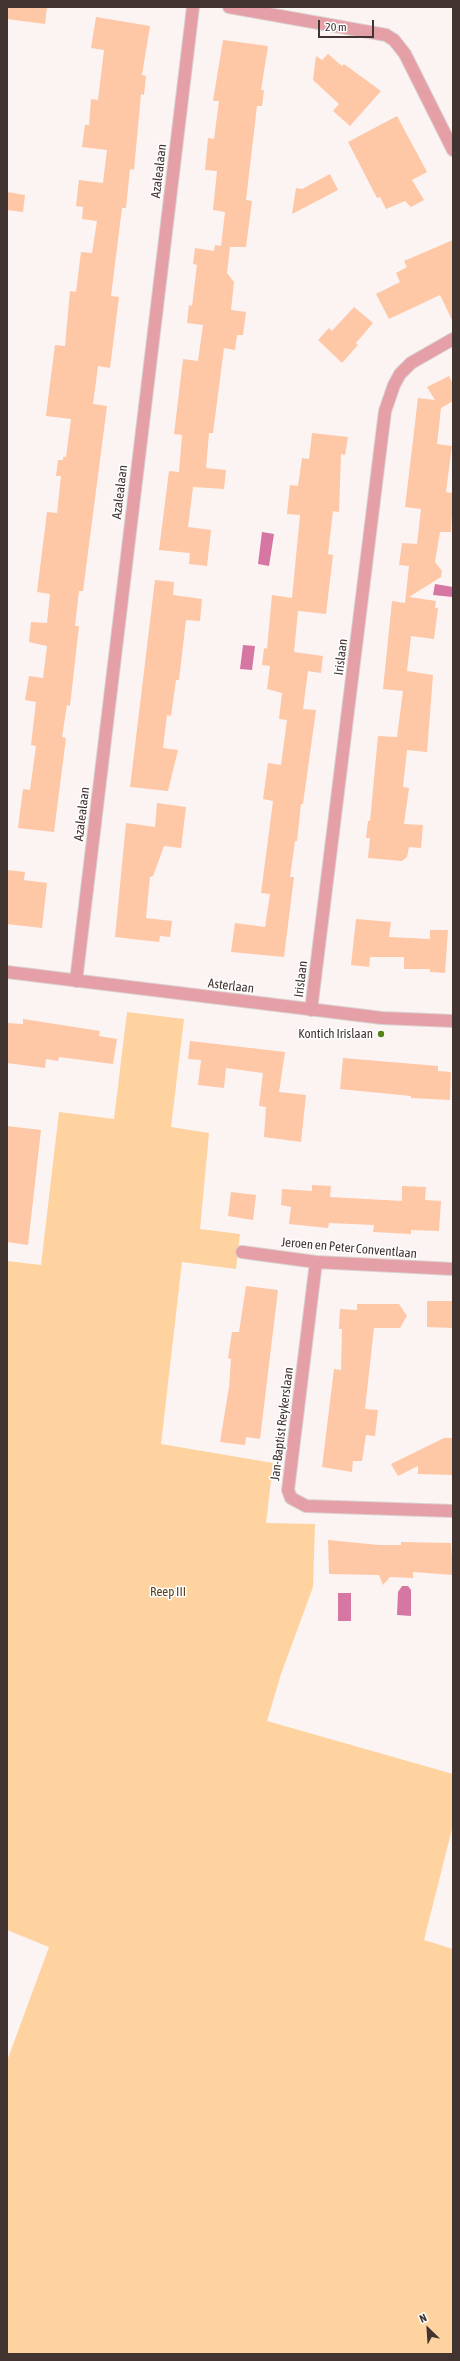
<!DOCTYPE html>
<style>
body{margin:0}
#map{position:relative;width:460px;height:2361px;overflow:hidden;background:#fbf4f3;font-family:"Asap Condensed",sans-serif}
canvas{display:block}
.frame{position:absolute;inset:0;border:8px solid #413431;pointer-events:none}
.north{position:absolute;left:408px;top:2309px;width:40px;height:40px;-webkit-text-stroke:3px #fff;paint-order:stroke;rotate:335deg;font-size:11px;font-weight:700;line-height:16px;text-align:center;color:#413431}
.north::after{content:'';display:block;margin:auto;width:14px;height:18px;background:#413431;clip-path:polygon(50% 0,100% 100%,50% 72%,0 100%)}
.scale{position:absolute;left:318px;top:20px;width:56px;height:18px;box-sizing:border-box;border:2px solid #413431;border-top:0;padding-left:5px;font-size:12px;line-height:14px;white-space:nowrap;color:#413431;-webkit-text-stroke:3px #fff;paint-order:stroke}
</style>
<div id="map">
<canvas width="460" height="2361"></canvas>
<div class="frame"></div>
<div class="north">N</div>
<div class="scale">20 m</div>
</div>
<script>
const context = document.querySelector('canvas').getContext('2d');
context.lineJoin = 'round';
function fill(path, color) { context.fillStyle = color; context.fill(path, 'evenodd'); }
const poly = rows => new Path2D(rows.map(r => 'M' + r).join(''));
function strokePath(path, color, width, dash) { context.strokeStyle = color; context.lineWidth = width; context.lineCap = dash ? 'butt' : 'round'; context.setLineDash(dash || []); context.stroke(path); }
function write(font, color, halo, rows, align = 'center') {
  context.font = font + ' "Asap Condensed",sans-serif'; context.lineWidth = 3; context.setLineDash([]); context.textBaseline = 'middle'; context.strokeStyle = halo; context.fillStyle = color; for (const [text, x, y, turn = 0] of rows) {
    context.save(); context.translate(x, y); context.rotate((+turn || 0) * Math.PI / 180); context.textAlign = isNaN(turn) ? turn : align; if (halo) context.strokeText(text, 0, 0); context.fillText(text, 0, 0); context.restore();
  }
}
const green = poly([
 [127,1012,184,1019,171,1127,209,1133,200,1229,240,1234,236,1269,182,1262,161,1444,273,1463,266,1523,315,1524,313,1587,281,1674,267,1721,453,1774,453,1825,424,1940,453,1949,453,2354,7,2354,7,2061,49,1947,7,1930,7,1261,41,1265,59,1112,114,1119]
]);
const water = poly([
 [262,532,274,534,269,566,258,564],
 [435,584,453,587,453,597,433,595],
 [243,645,255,646,252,670,240,669],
 [402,1586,408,1586,411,1590,411,1616,397,1615,398,1592],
 [338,1593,351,1593,351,1621,338,1621]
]);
const building = poly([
 [7,7,47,7,45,24,7,19],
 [96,17,150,26,142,75,146,76,144,95,141,94,134,170,130,169,126,208,122,208,111,296,119,297,110,368,98,366,93,404,107,406,83,591,79,591,75,626,79,626,70,706,67,705,62,737,66,738,54,832,18,828,23,789,30,790,36,746,31,745,36,702,25,700,29,676,43,678,47,646,29,642,31,622,47,623,50,594,37,592,47,512,57,513,61,476,56,476,58,460,63,460,63,457,66,457,71,419,46,416,48,399,55,345,65,346,70,291,76,292,81,252,92,253,97,221,82,219,83,207,76,206,79,180,103,183,107,150,82,147,85,125,89,125,91,99,98,100,104,50,91,48],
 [223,40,268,46,261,90,264,90,262,106,257,106,246,200,252,201,246,247,230,247,227,273,234,282,231,310,246,312,243,335,237,335,235,350,224,348,213,433,209,433,206,468,226,470,224,489,193,487,188,527,211,530,207,566,189,564,190,553,159,550,169,471,179,472,182,435,174,434,183,359,198,361,203,325,187,323,189,305,192,306,197,265,193,264,195,248,214,251,215,245,221,246,225,212,213,210,217,171,205,170,208,138,214,139,219,101,213,101],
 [328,54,342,66,344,64,381,91,350,126,333,111,339,104,313,80,316,56,322,60],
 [397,116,427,172,412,180,424,200,411,207,405,201,386,209,380,197,377,198,348,142],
 [330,174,338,190,292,214,296,188,302,189],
 [7,192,25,195,23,212,7,210],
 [453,240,453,322,440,295,389,319,376,294,400,282,396,273,407,267,404,261],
 [354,307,373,323,356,343,358,345,342,363,318,340,329,328,332,331],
 [449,376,453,384,453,401,441,408,437,444,452,446,446,492,453,493,451,532,440,532,435,562,442,571,441,577,409,597,436,601,435,608,438,608,434,639,411,636,407,671,433,675,427,752,407,750,403,787,409,788,404,824,423,825,421,848,409,847,407,857,402,861,368,858,370,838,366,838,368,821,370,821,378,736,397,737,403,691,383,689,392,601,405,603,409,566,399,565,402,543,417,544,421,509,405,507,418,398,435,400,427,387],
 [312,433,348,437,345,455,341,454,339,512,333,511,328,554,333,555,326,614,298,611,294,652,323,656,321,673,308,671,303,709,316,710,303,804,301,804,297,841,295,841,290,877,294,877,284,957,231,952,235,923,265,927,270,894,261,893,273,801,263,799,268,763,281,765,287,720,279,719,282,693,267,689,270,666,262,665,264,648,267,649,272,595,292,598,300,515,287,514,290,485,298,486,302,458,309,459],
 [155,580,174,582,173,595,202,599,200,621,186,620,179,680,176,680,171,716,167,715,163,748,178,750,168,791,130,787],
 [157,803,186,807,181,848,164,846,153,876,150,877,146,918,172,921,170,937,160,936,159,942,115,937,126,823,155,827],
 [7,870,25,872,24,880,47,883,42,928,7,924],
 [356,919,391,922,389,937,430,939,430,930,448,930,445,973,430,972,430,969,404,969,404,957,370,957,369,967,351,965],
 [23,1019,100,1031,99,1036,117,1039,113,1064,59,1057,58,1061,46,1059,45,1068,7,1063,7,1023,23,1024],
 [190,1041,285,1052,279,1092,306,1095,301,1142,264,1137,266,1107,259,1106,263,1073,226,1068,224,1088,198,1085,201,1060,188,1059],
 [343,1058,438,1066,438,1071,451,1072,450,1100,411,1098,411,1096,340,1089],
 [7,1126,41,1130,28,1245,7,1242],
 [312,1185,331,1186,330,1197,402,1201,402,1186,426,1187,425,1200,441,1201,439,1231,411,1230,411,1234,373,1232,374,1225,329,1223,328,1228,289,1224,291,1207,281,1205,282,1189,312,1191],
 [231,1192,256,1195,253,1220,228,1216],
 [246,1286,278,1290,260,1439,246,1437,245,1445,220,1442,229,1387,231,1359,228,1358,232,1332,239,1332],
 [427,1301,453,1301,453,1328,427,1327],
 [357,1304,399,1304,407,1316,400,1328,374,1328,365,1409,378,1410,375,1436,366,1435,362,1461,353,1461,352,1472,322,1467,334,1369,341,1370,342,1329,339,1329,340,1309,357,1310],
 [444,1438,453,1438,453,1475,418,1474,418,1466,398,1476,391,1464],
 [328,1540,379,1545,401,1545,401,1542,451,1543,453,1575,413,1572,413,1578,390,1577,383,1585,379,1575,329,1574]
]);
const street = poly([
 [229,7,386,35,394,40,405,54,453,150],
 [7,972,382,1018,453,1021],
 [76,981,193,7],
 [311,1010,385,411,394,385,400,374,411,363,453,339],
 [242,1252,316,1262,453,1269],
 [316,1262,288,1490,291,1498,306,1506,453,1511]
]);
const markers = [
 [381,1034,4,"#548519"]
];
const streetNames = [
 ["Azalealaan",159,171,-83],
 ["Azalealaan",120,492,-83],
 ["Irislaan",341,657,-83],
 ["Azalealaan",82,814,-83],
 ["Irislaan",301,979,-83],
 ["Asterlaan",231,986,7],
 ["Jeroen en Peter Conventlaan",349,1248,5],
 ["Jan-Baptist Reykerslaan",282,1424,-83]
];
const poiNames = [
 ["Kontich Irislaan",373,1034]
];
const parkNames = [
 ["Reep III",168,1592]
];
fill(green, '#fed39f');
fill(water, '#d577a2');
fill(building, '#fec7a6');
strokePath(street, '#dad1d0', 14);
strokePath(street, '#e59fa6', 12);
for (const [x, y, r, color] of markers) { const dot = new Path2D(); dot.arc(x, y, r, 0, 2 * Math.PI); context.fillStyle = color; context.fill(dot); strokePath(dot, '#fff', 1.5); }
write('13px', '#413431', '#fff', streetNames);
write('13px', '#413431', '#fff', poiNames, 'right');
write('13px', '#5c411d', '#fff', parkNames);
</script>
